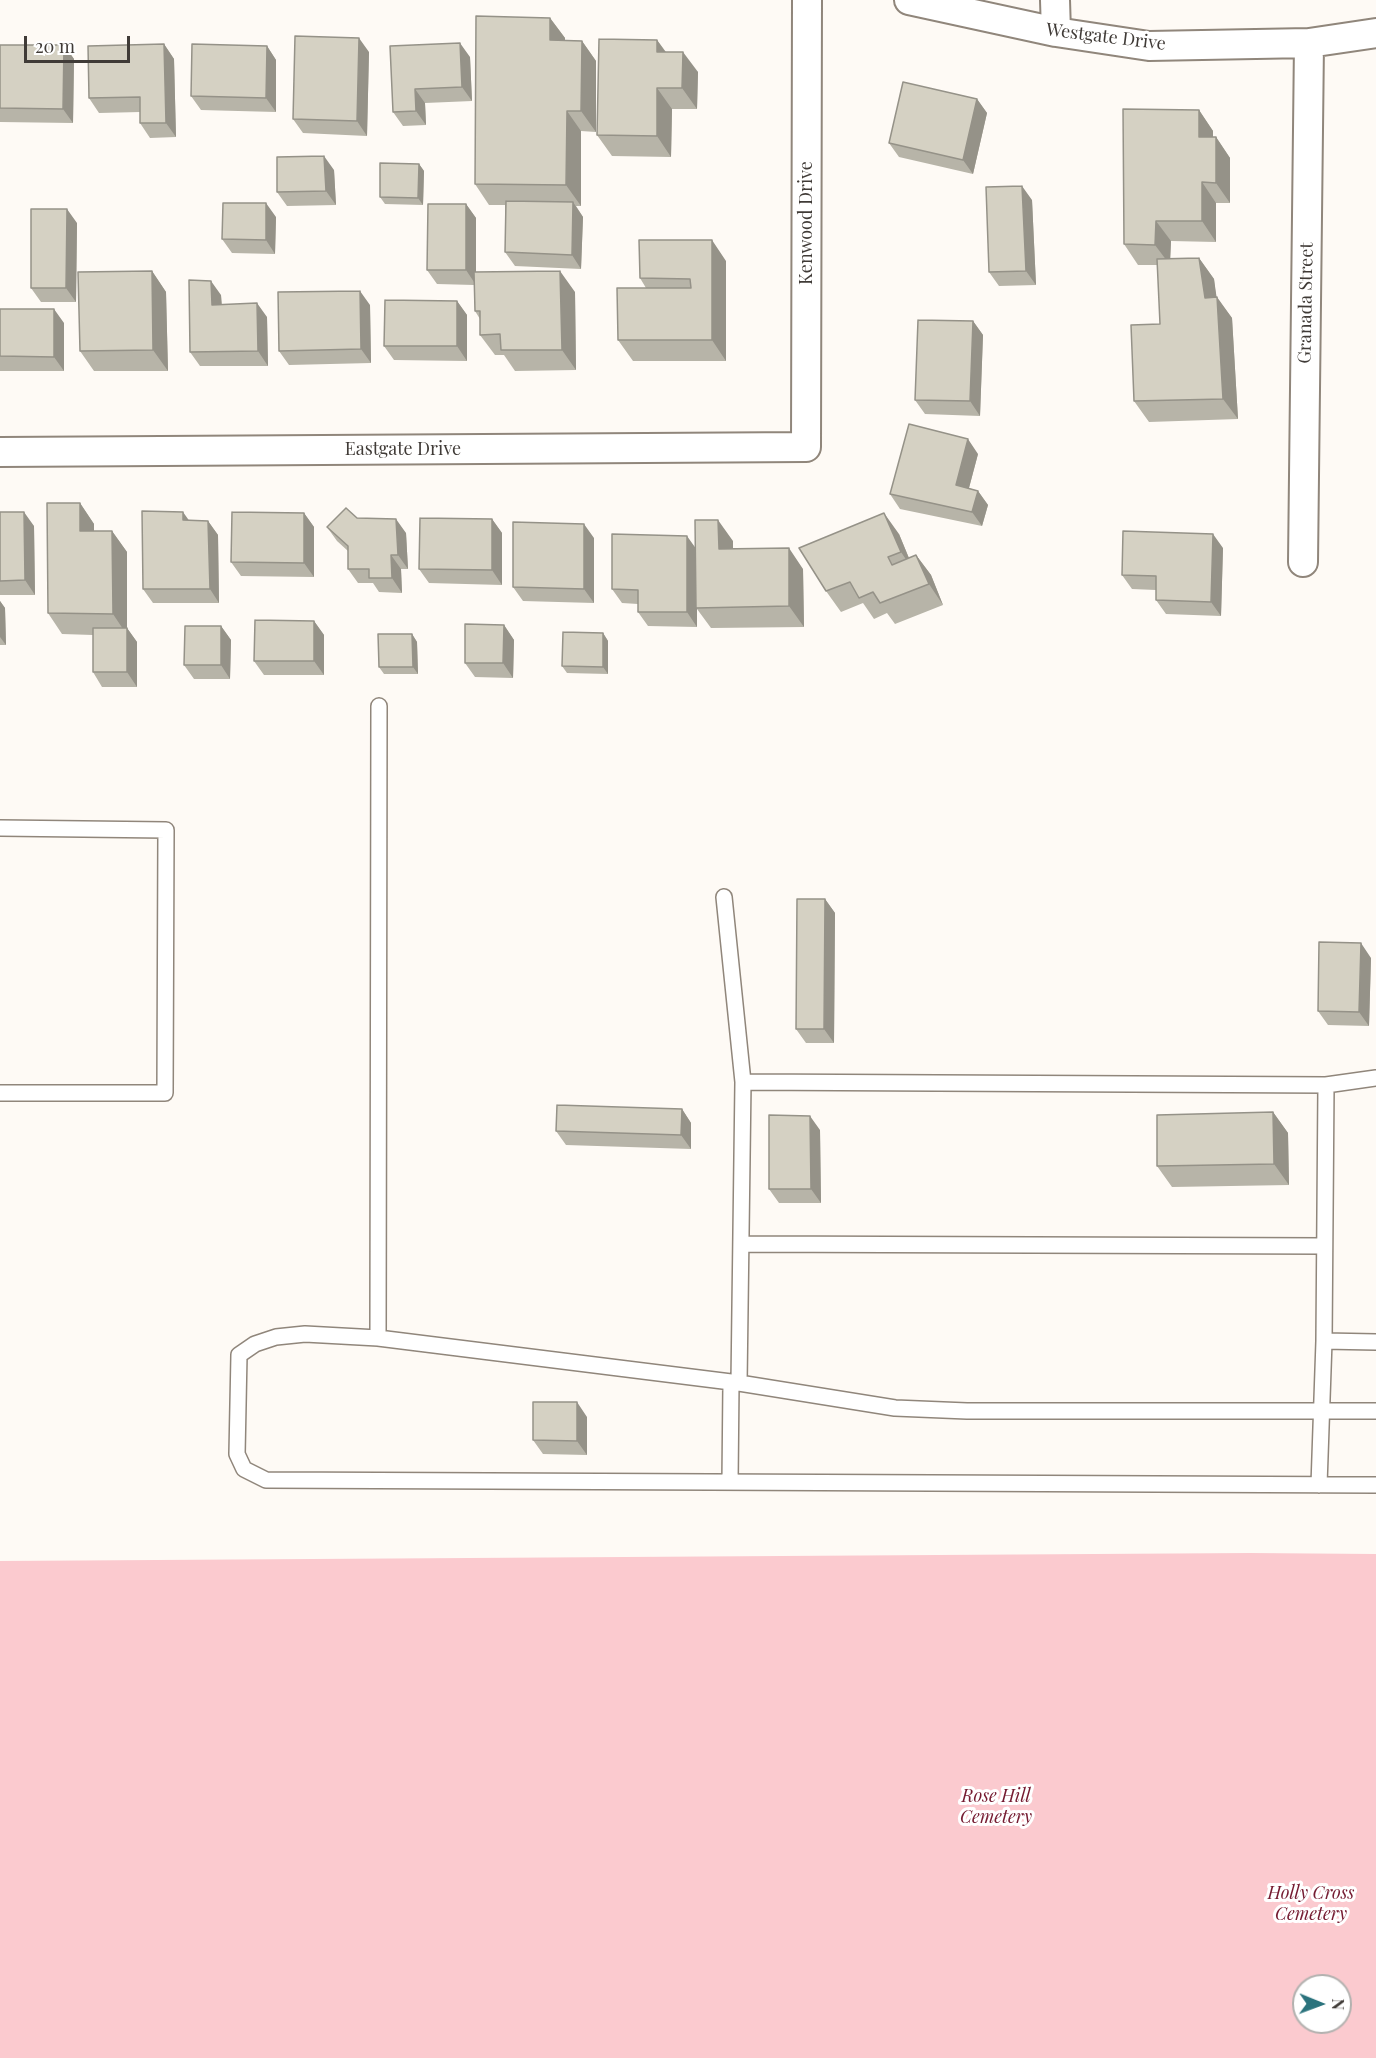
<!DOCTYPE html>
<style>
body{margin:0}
#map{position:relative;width:1376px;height:2058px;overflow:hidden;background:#fefaf5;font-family:"Playfair Display",serif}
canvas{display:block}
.north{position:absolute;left:1292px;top:1974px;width:60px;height:60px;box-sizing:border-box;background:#fff;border:2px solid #b3b1af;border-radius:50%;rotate:91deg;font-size:16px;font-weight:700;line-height:24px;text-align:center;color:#403b37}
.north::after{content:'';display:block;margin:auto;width:21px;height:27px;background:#2b737d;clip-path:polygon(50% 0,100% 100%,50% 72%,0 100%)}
.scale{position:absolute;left:24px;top:36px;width:106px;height:27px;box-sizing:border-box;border:3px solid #403b37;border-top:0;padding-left:8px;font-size:18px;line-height:21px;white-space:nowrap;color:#403b37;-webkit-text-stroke:4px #fff;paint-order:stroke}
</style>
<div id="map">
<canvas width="1376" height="2058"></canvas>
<div class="north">N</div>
<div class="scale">20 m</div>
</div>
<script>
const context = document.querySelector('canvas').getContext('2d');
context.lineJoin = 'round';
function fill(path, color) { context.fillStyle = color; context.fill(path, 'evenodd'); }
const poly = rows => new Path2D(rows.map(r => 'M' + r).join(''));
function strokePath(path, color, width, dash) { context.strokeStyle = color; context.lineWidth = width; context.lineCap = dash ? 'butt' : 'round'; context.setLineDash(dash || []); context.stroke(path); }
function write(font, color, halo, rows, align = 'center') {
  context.font = font + ' "Playfair Display",serif'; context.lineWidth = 6; context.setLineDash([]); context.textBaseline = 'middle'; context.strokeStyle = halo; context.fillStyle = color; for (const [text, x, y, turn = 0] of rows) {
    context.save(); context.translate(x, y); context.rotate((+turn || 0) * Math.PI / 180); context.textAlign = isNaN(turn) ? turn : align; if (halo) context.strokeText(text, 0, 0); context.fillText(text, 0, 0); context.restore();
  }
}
const green = poly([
 [1250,1553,1376,1554,1376,2058,0,2058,0,1561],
 [1304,1986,1340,1986,1340,2022,1304,2022]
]);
const service = poly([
 [0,828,166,830,165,1093,0,1093],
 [724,897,743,1082,739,1383],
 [743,1082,1326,1085,1324,1341,1319,1485],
 [1326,1085,1376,1078],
 [741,1244,1324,1246],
 [378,1338,379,706],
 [1324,1341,1376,1342],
 [1376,1411,967,1411,895,1408,739,1383,378,1338,305,1334,276,1337,255,1344,239,1355,237,1454,244,1469,266,1480,1376,1485],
 [730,1482,731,1383]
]);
const minor = poly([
 [909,0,1056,32,1149,46,1309,43,1376,33],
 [1055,0,1056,32],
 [0,452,806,447,807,0],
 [1303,562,1309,43]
]);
const wall = poly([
 [550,18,565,38,565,40,582,41,596,61,596,132,581,131,581,206,576,206,583,217,581,269,515,266,505,252,505,205,489,205,475,184],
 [657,40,666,52,698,72,697,109,672,109,671,157,612,156,597,135],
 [164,44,174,59,176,137,150,138,140,123,140,112,99,113,89,98],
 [0,45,64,45,74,59,73,123,0,122],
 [267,46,276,60,276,112,201,110,191,96],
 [390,46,470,57,472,101,425,103,426,125,403,126,393,112],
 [369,52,367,136,303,133,293,119],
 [977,99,987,113,973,174,899,157,889,143],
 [1199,110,1213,131,1213,137,1216,137,1230,158,1230,203,1216,203,1216,242,1171,241,1170,259,1199,258,1214,279,1216,297,1232,318,1238,419,1149,422,1134,401,1160,324,1158,265,1138,265,1124,244],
 [419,164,424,171,423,205,385,204,380,197],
 [334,170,336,205,287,206,277,192],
 [1032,200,1036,285,999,286,989,272],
 [466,204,476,218,476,272,575,292,576,370,515,371,504,355,495,355,480,335,480,319,475,311,474,285,437,284,427,270],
 [276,217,275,254,232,253,222,239],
 [77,223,76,302,41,302,31,288],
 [726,261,726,361,633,361,618,340,646,288,640,278],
 [152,271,166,292,168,371,94,371,80,351],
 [221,295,222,304,267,317,268,366,200,366,190,352],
 [457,301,467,315,467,361,394,360,384,346],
 [370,305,371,363,289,365,279,351],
 [0,309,64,323,64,371,0,371],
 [973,321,983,335,980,416,925,414,915,400],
 [978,454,969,488,978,491,988,505,982,526,900,509,890,494],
 [80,503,94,524,94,531,112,531,127,552,127,628,137,642,137,687,102,687,93,672,93,635,62,634,48,613],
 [0,512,34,526,35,595,0,595],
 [304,513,314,527,314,577,241,576,231,562],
 [357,518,406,533,408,569,401,569,402,593,379,592,373,583,358,583,348,569,348,551,337,541,327,527],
 [492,519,502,533,502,585,429,583,419,569],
 [189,520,208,521,218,535,219,603,153,603,143,589],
 [899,534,909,558,916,555,931,575,943,605,895,624,887,613,874,619,863,603,841,612,826,591],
 [594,538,594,603,523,601,513,587],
 [733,541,733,549,803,569,804,627,711,628,697,609,697,627,648,626,638,612,638,604,622,603,612,589,695,547],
 [1223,548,1221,616,1166,614,1156,600,1156,590,1132,589,1122,575],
 [0,601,5,608,6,645,0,645],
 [314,621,324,635,324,675,264,675,254,661],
 [504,625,514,640,513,678,475,677,465,663],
 [221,626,231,640,230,679,194,679,184,665],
 [603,633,608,641,608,674,567,673,562,666],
 [412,634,417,642,418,674,384,674,379,667],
 [825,899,835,913,834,1043,806,1043,796,1029],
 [1371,958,1369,1026,1328,1025,1318,1011],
 [682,1109,691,1123,691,1149,566,1145,556,1131],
 [1273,1112,1288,1133,1289,1185,1172,1187,1157,1166],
 [820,1130,821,1203,779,1203,769,1189],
 [587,1417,587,1455,543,1454,533,1440]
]);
const shadedWall = poly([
 [550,18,565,38,565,61,550,40],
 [359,38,369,52,367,136,357,121],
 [657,40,672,61,657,52],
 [582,41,596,61,596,132,581,111],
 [460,43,470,57,472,101,462,87],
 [164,44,174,59,176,137,166,123],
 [64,45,74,59,73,123,63,109],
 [267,46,276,60,276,112,266,98],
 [683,52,698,72,697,109,682,88],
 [657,88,672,109,671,157,657,136],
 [415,89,425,103,426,125,416,111],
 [977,99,987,113,973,174,963,160],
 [1199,110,1213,131,1213,158,1199,137],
 [567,111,581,131,581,206,566,185],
 [1216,137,1230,158,1230,203,1216,183],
 [324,156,334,170,336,205,326,191],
 [419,164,424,171,423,205,418,198],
 [1202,182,1216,203,1216,242,1202,221],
 [1022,186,1032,200,1036,285,1026,271],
 [573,202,583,217,581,269,572,255],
 [266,203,276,217,275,254,266,240],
 [466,204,476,218,476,285,466,270],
 [67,209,77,223,76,302,66,288],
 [1156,221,1171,241,1170,265,1155,245],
 [712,240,726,261,726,361,712,340],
 [1199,258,1214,279,1218,307,1217,297,1232,318,1238,419,1223,399,1205,298],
 [152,271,166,292,168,371,153,350],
 [560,271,575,292,576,370,562,350],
 [211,281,221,295,222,319,212,305],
 [360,291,370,305,371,363,361,349],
 [457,301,467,315,467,361,457,346],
 [257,303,267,317,268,366,258,351],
 [54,309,64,323,64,371,54,357],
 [973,321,983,335,980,416,970,401],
 [968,439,978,454,966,499,956,485],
 [978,491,988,505,982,526,972,512],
 [80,503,94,524,94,552,80,531],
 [24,512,34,526,35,595,25,580],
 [183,512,193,526,183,520],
 [304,513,314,527,314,577,304,563],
 [884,513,899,534,915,573,901,552],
 [396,519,406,533,408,569,398,555],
 [492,519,502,533,502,585,492,570],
 [718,520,733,541,733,570,719,549],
 [208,521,218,535,219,603,210,589],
 [584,524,594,538,594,603,584,589],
 [112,531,127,552,127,628,137,642,137,687,127,672,127,635,113,614],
 [1213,534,1223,548,1221,616,1211,602],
 [687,536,697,550,697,627,687,612],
 [789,548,803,569,804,627,789,606],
 [391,555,401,569,402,593,392,578],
 [916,555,931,575,943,605,929,584],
 [0,601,5,608,6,645,0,637],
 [314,621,324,635,324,675,314,661],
 [504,625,514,640,513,678,503,663],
 [221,626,231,640,230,679,221,665],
 [603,633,608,641,608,674,603,667],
 [412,634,417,642,418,674,413,667],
 [825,899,835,913,834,1043,824,1029],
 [1361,943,1371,958,1369,1026,1359,1012],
 [682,1109,691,1123,691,1149,681,1135],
 [1273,1112,1288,1133,1289,1185,1274,1164],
 [810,1116,820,1130,821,1203,811,1189],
 [577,1402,587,1417,587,1455,577,1441]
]);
const building = poly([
 [476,16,550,18,550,40,582,41,581,111,567,111,566,185,475,184,476,16],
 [295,36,359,38,357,121,293,119,295,36],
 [599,39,657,40,657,52,683,52,682,88,657,88,657,136,597,135,599,39],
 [460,43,462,87,415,89,416,111,393,112,390,46,460,43],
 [164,44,166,123,140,123,140,97,89,98,88,46,164,44],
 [192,44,267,46,266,98,191,96,192,44],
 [0,45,64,45,63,109,0,108,0,45],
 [903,82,977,99,963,160,889,143,903,82],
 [1123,109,1199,110,1199,137,1216,137,1216,183,1202,182,1202,221,1156,221,1155,245,1124,244,1123,109],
 [324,156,326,191,277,192,277,157,324,156],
 [380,163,419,164,418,198,380,197,380,163],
 [1022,186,1026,271,989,272,986,187,1022,186],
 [506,201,573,202,572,255,505,252,506,201],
 [223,203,266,203,266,240,222,239,223,203],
 [428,204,466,204,466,270,427,270,428,204],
 [31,209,67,209,66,288,31,288,31,209],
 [639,240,712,240,712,340,618,340,617,288,691,288,690,279,640,278,639,240],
 [1199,258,1205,298,1217,297,1223,399,1134,401,1131,325,1160,324,1157,259,1199,258],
 [152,271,153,350,80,351,78,272,152,271],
 [560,271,562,350,501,350,500,334,480,335,480,311,475,311,474,272,560,271],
 [189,280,211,281,212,305,257,303,258,351,190,352,189,280],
 [360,291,361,349,279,351,278,292,360,291],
 [385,300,457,301,457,346,384,346,385,300],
 [0,309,54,309,54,357,0,356,0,309],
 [918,320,973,321,970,401,915,400,918,320],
 [909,424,968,439,956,485,978,491,972,512,890,494,909,424],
 [47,503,80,503,80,531,112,531,113,614,48,613,47,503],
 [346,508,357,518,396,519,398,555,391,555,392,578,369,578,369,569,348,569,348,546,327,527,346,508],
 [142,511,183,512,183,520,208,521,210,589,143,589,142,511],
 [0,512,24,512,25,580,0,581,0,512],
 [232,512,304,513,304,563,231,562,232,512],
 [884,513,901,552,888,557,892,565,916,555,929,584,880,603,873,592,859,598,850,582,826,591,799,548,884,513],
 [420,518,492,519,492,570,419,569,420,518],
 [695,520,718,520,719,549,789,548,789,606,696,608,695,520],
 [513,522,584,524,584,589,513,587,513,522],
 [1123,531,1213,534,1211,602,1156,600,1156,576,1122,575,1123,531],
 [612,534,687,536,687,612,638,612,638,590,612,589,612,534],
 [255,620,314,621,314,661,254,661,255,620],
 [465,624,504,625,503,663,465,663,465,624],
 [185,626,221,626,221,665,184,665,185,626],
 [93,628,127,628,127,672,93,672,93,628],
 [563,632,603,633,603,667,562,666,563,632],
 [378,634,412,634,413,667,379,667,378,634],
 [797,899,825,899,824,1029,796,1029,797,899],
 [1319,942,1361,943,1359,1012,1318,1011,1319,942],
 [557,1105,682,1109,681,1135,556,1131,557,1105],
 [1273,1112,1274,1164,1157,1166,1157,1115,1273,1112],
 [769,1115,810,1116,811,1189,769,1189,769,1115],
 [533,1402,577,1402,577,1441,533,1440,533,1402]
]);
const streetNames = [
 ["Westgate Drive",1106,37,7],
 ["Kenwood Drive",806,223,-90],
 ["Granada Street",1306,303,-89],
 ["Eastgate Drive",403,449]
];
const parkNames = [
 ["Rose Hill",996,1796],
 ["Cemetery",996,1817],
 ["Holly Cross",1311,1893],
 ["Cemetery",1311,1914]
];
fill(green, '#fbcacf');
strokePath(service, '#90867b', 18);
strokePath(minor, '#90867b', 32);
strokePath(service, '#fff', 15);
strokePath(minor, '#fff', 28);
fill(wall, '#b7b4a8');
fill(shadedWall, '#959288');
fill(building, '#d5d1c3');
strokePath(building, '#959288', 1.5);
write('18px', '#403b37', '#fff', streetNames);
write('italic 18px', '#751b31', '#fff', parkNames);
</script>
